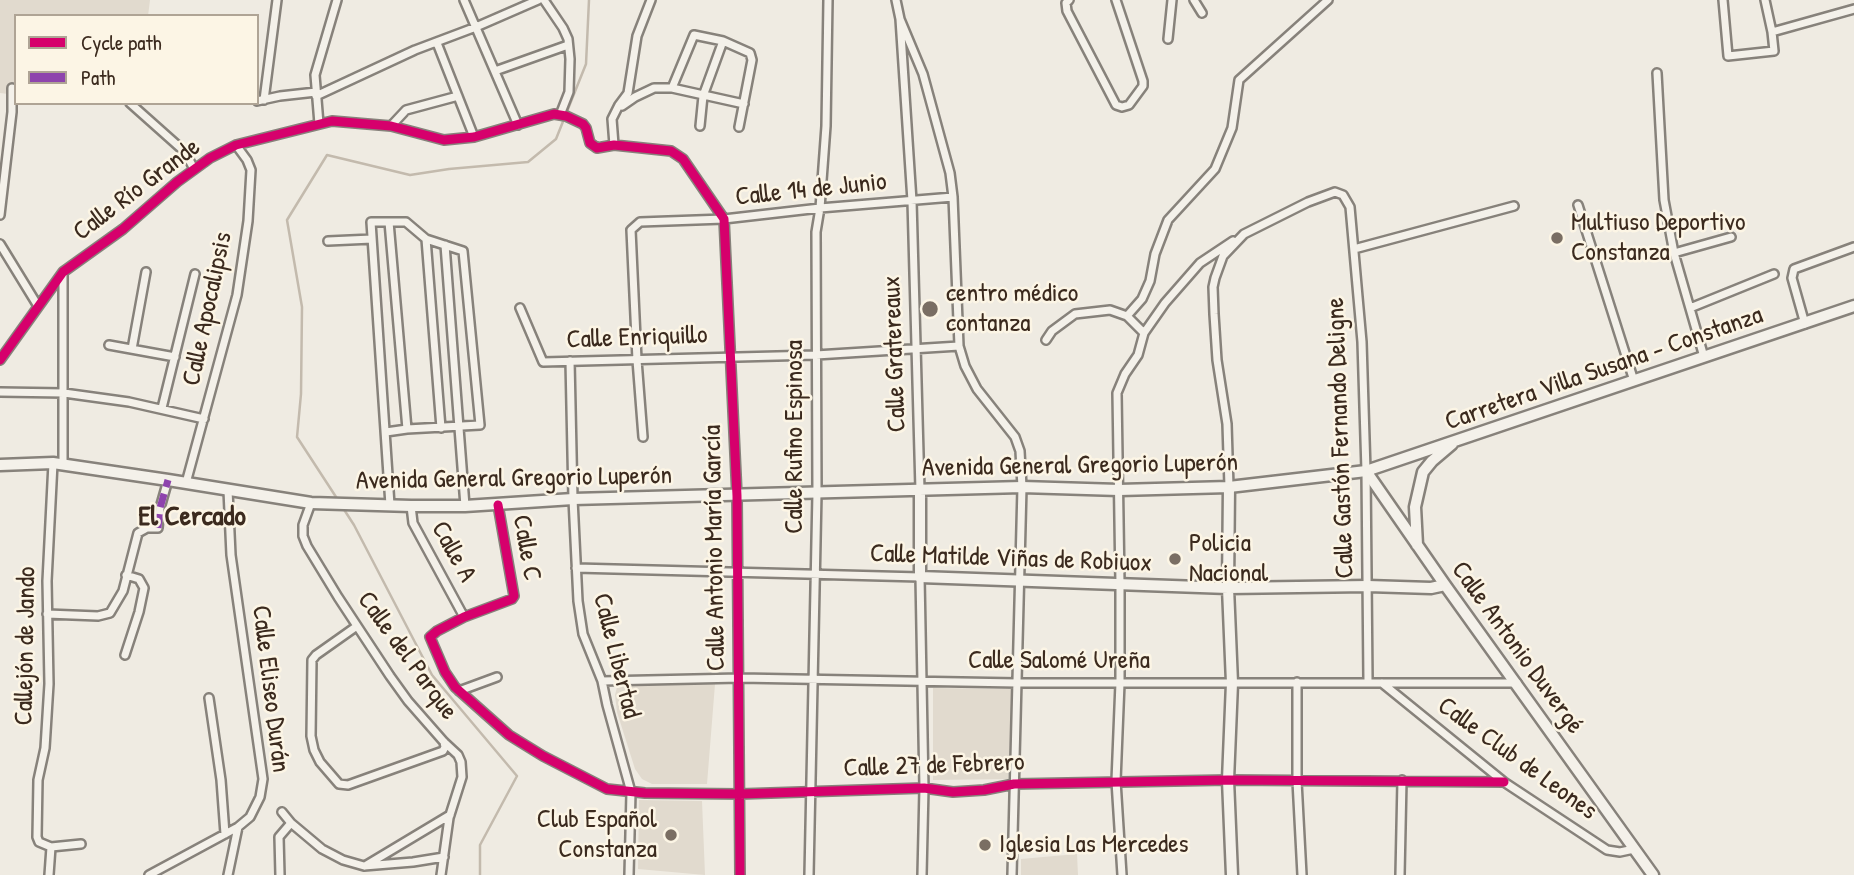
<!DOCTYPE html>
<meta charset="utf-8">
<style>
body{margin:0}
#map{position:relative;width:1854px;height:875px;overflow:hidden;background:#efebe2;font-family:"Patrick Hand",sans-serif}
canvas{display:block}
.legend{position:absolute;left:14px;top:14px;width:245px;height:91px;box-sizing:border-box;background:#fcf5e5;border:2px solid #afa495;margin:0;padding:9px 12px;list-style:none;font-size:21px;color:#3b2a1e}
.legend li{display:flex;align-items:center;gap:14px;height:35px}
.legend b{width:35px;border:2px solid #afa495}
</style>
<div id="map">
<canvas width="1854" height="875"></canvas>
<ul class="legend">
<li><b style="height:9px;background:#d6006c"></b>Cycle path</li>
<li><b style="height:9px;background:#8e44ad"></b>Path</li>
</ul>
</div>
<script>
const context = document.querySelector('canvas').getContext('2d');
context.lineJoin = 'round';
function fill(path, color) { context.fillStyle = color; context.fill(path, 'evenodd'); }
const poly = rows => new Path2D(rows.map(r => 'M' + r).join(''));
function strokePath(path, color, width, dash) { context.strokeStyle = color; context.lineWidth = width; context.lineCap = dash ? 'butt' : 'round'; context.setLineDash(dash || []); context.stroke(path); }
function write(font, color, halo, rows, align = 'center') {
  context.font = font + ' "Patrick Hand",sans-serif'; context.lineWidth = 5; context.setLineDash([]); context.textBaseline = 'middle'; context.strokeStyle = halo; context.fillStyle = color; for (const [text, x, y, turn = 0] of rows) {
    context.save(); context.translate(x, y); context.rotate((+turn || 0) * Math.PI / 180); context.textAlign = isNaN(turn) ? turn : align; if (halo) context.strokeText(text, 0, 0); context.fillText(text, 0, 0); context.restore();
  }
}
const green = poly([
 [0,0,150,0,148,16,16,16,16,95,0,93],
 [618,683,715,684,707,784,652,784,642,779,635,769,617,712,615,695],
 [933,688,1013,689,1008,779,933,780],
 [639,800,702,801,705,875,638,869],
 [1077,854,1078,875,1021,875,1021,859]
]);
const stream = poly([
 [338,500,297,437,301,394,302,307,287,220,327,155,410,175,449,169,528,162,556,139,586,64,589,0],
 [343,508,354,525,432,675,517,776,480,845,480,875]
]);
const street = poly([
 [464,0,518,125],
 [544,0,563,28,568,39,570,59,569,92,560,115],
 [896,0,900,19,912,201,920,490],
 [1069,0,1066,3,1067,11,1116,105,1122,107,1129,105,1143,86,1143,81,1116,0],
 [1194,0,1202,13],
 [1723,0,1728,56,1774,51,1772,32,1765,0],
 [900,19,923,74,950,173,953,197,959,346,965,366,977,389,1015,437,1020,451,1022,487,1012,875],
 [1772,32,1854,9],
 [1168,39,1172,0],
 [437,43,474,137],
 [495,71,568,45],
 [1657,73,1664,200,1674,253,1704,357],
 [672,88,694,35,723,41,750,53,752,60,739,127],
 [316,96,415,50,476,27,538,0],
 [264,100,277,0],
 [257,101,280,96,316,92],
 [130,103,185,152,194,169],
 [622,106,635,97,654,88,672,88,744,104],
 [319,124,315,75,337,0],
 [391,126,406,110,458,96],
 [700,126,703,96,723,41],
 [614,145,612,119,619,105,628,93,637,36,651,0],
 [1578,205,1634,381],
 [0,215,12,112,12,88],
 [389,222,407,429],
 [426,239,441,428],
 [328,241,372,239],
 [0,244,38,306],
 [445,245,465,506],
 [1354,249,1514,206],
 [1674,253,1731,237],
 [63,273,63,464],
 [520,308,543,362,816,355,959,346],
 [1690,308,1774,274],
 [1127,316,1142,299,1150,281,1155,254,1168,220,1215,169,1232,128,1239,80,1328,0],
 [1805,324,1792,278,1794,269,1854,247],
 [1046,340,1052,331,1075,314,1110,310,1127,316,1144,333],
 [109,345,175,357],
 [132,349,146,272],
 [0,360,63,272,123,229,177,182,210,158,236,145,332,121,391,126,444,140,474,137,554,114,566,116,583,124,586,128,590,143,597,148,614,145,671,151,683,159,724,219,737,496,740,875],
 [570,361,573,499,578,601,583,634,602,681,607,705,631,792,629,875],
 [0,392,64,393,129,402,204,419],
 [162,408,195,274],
 [386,432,407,429,480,425,463,251,426,239,406,222,371,222,390,505],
 [643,437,637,360,631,230,640,222,724,219,820,208,953,197],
 [53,463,47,581,49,684,45,748,38,780,37,837,39,842,51,847,81,844],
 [186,483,237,295,248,221,251,170,247,160,236,145],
 [1229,487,1227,424,1217,360,1214,314,1213,287,1215,278,1223,256,1244,234,1308,202,1335,192,1343,195,1350,207,1362,342,1366,471,1368,681],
 [311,503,303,525,303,536,307,546,338,597,390,676,408,701,444,742,458,755,461,762,462,777,449,818,441,875],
 [498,505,514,596,512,599,464,617,437,631,430,637,445,672,455,687,509,735,543,756,607,789,645,793,740,794,924,788,953,792,984,790,1014,784,1228,780,1504,782],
 [411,506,413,523,464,617],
 [576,568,920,577,924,788,922,875],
 [47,614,98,616,110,613,123,591,138,533,147,528,158,528,160,508,168,480],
 [357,626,316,655,312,660,311,736,314,750,320,762,339,784,348,785,443,751,445,747,444,742],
 [125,655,139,612,144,588,139,579,126,575],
 [602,681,740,678,1017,683,1517,683],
 [1297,682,1297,781,1302,875],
 [1382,683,1504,782,1607,850,1620,852,1634,849],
 [459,691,497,677],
 [209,698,221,780,225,834],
 [282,812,291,823,322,849,343,860,364,866,413,862,444,857],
 [365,866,450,815],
 [49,875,51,847],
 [149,875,238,827,250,817,260,797,263,779,231,555,228,490],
 [228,875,238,827],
 [280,875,279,837,291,823],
 [809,875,817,493,816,232,820,208,826,126,828,0],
 [1122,875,1116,781,1120,683,1120,584,1117,393,1125,374,1138,355,1144,333,1165,303,1200,263,1233,241],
 [1400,875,1402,780]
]);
const secondary = poly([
 [0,465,53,463,168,480,311,503,411,506,465,506,573,499,1022,487,1119,490,1229,487,1366,471,1854,306],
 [1366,471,1445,585,1653,875],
 [1229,487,1228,588,1232,683,1228,780,1232,875],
 [920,490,920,577,1228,588,1368,586,1431,588,1445,585],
 [1417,545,1415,507,1423,472,1432,461,1452,444]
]);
const quiet = poly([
 [158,528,160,508,168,480]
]);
const cycleway = poly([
 [0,360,63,272,123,229,177,182,210,158,236,145,332,121,391,126,444,140,474,137,554,114,566,116,583,124,586,128,590,143,597,148,614,145,671,151,683,159,724,219,737,496,740,875],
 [498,505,514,596,512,599,464,617,437,631,430,637,445,672,455,687,509,735,543,756,607,789,645,793,740,794,924,788,953,792,984,790,1014,784,1228,780,1504,782]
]);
const markers = [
 [1557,238,7,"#7a6e63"],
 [930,309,9,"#7a6e63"],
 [1175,559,7,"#7a6e63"],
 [671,835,7,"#7a6e63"],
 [985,845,7,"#7a6e63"]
];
const streetNames = [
 ["Calle Río Grande",137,190,-37],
 ["Calle 14 de Junio",811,190,-6],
 ["Calle Apocalipsis",208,309,-78],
 ["Calle Enriquillo",637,338,-2],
 ["Calle Gratereaux",895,354,-92],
 ["Carretera Villa Susana - Constanza",1604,369,-19],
 ["Calle Rufino Espinosa",795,437,-90],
 ["Calle Gastón Fernando Deligne",1341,438,-92],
 ["Avenida General Gregorio Luperón",1080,466,-1],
 ["Avenida General Gregorio Luperón",514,479,-1],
 ["Calle C",526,548,80],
 ["Calle Antonio María García",715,548,-91],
 ["Calle A",453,552,61],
 ["Calle Matilde Viñas de Robiuox",1011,559,2],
 ["Callejón de Jando",26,646,-89],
 ["Calle Antonio Duvergé",1517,648,54],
 ["Calle del Parque",407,656,54],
 ["Calle Libertad",616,656,76],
 ["Calle Salomé Ureña",1059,661],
 ["Calle Eliseo Durán",270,689,83],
 ["Calle Club de Leones",1517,759,36],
 ["Calle 27 de Febrero",934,766,-2]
];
const poiNames = [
 ["Multiuso Deportivo",1571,223],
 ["Constanza",1571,253],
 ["centro médico",946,294],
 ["contanza",946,324],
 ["Policia",1189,544],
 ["Nacional",1189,574],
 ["Club Español",657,820,"right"],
 ["Constanza",657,850,"right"],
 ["Iglesia Las Mercedes",999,845]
];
const neighbourhoodNames = [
 ["El Cercado",192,518]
];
fill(green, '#e1dace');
strokePath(stream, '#c3baad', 2.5);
strokePath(street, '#87827b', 12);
strokePath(secondary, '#87827b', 15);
strokePath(street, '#f4f1ea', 7);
strokePath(secondary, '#f4f1ea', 10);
strokePath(quiet, '#8e44ad', 7, [14, 7]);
strokePath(cycleway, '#d6006c', 9);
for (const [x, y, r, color] of markers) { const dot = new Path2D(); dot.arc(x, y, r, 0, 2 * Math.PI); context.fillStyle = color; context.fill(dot); strokePath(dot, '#fcf5e5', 2.5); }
write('26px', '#3b2a1e', '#fcf5e5', streetNames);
write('26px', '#3b2a1e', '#fcf5e5', poiNames, 'left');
write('bold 28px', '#3b2a1e', '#fcf5e5', neighbourhoodNames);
</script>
